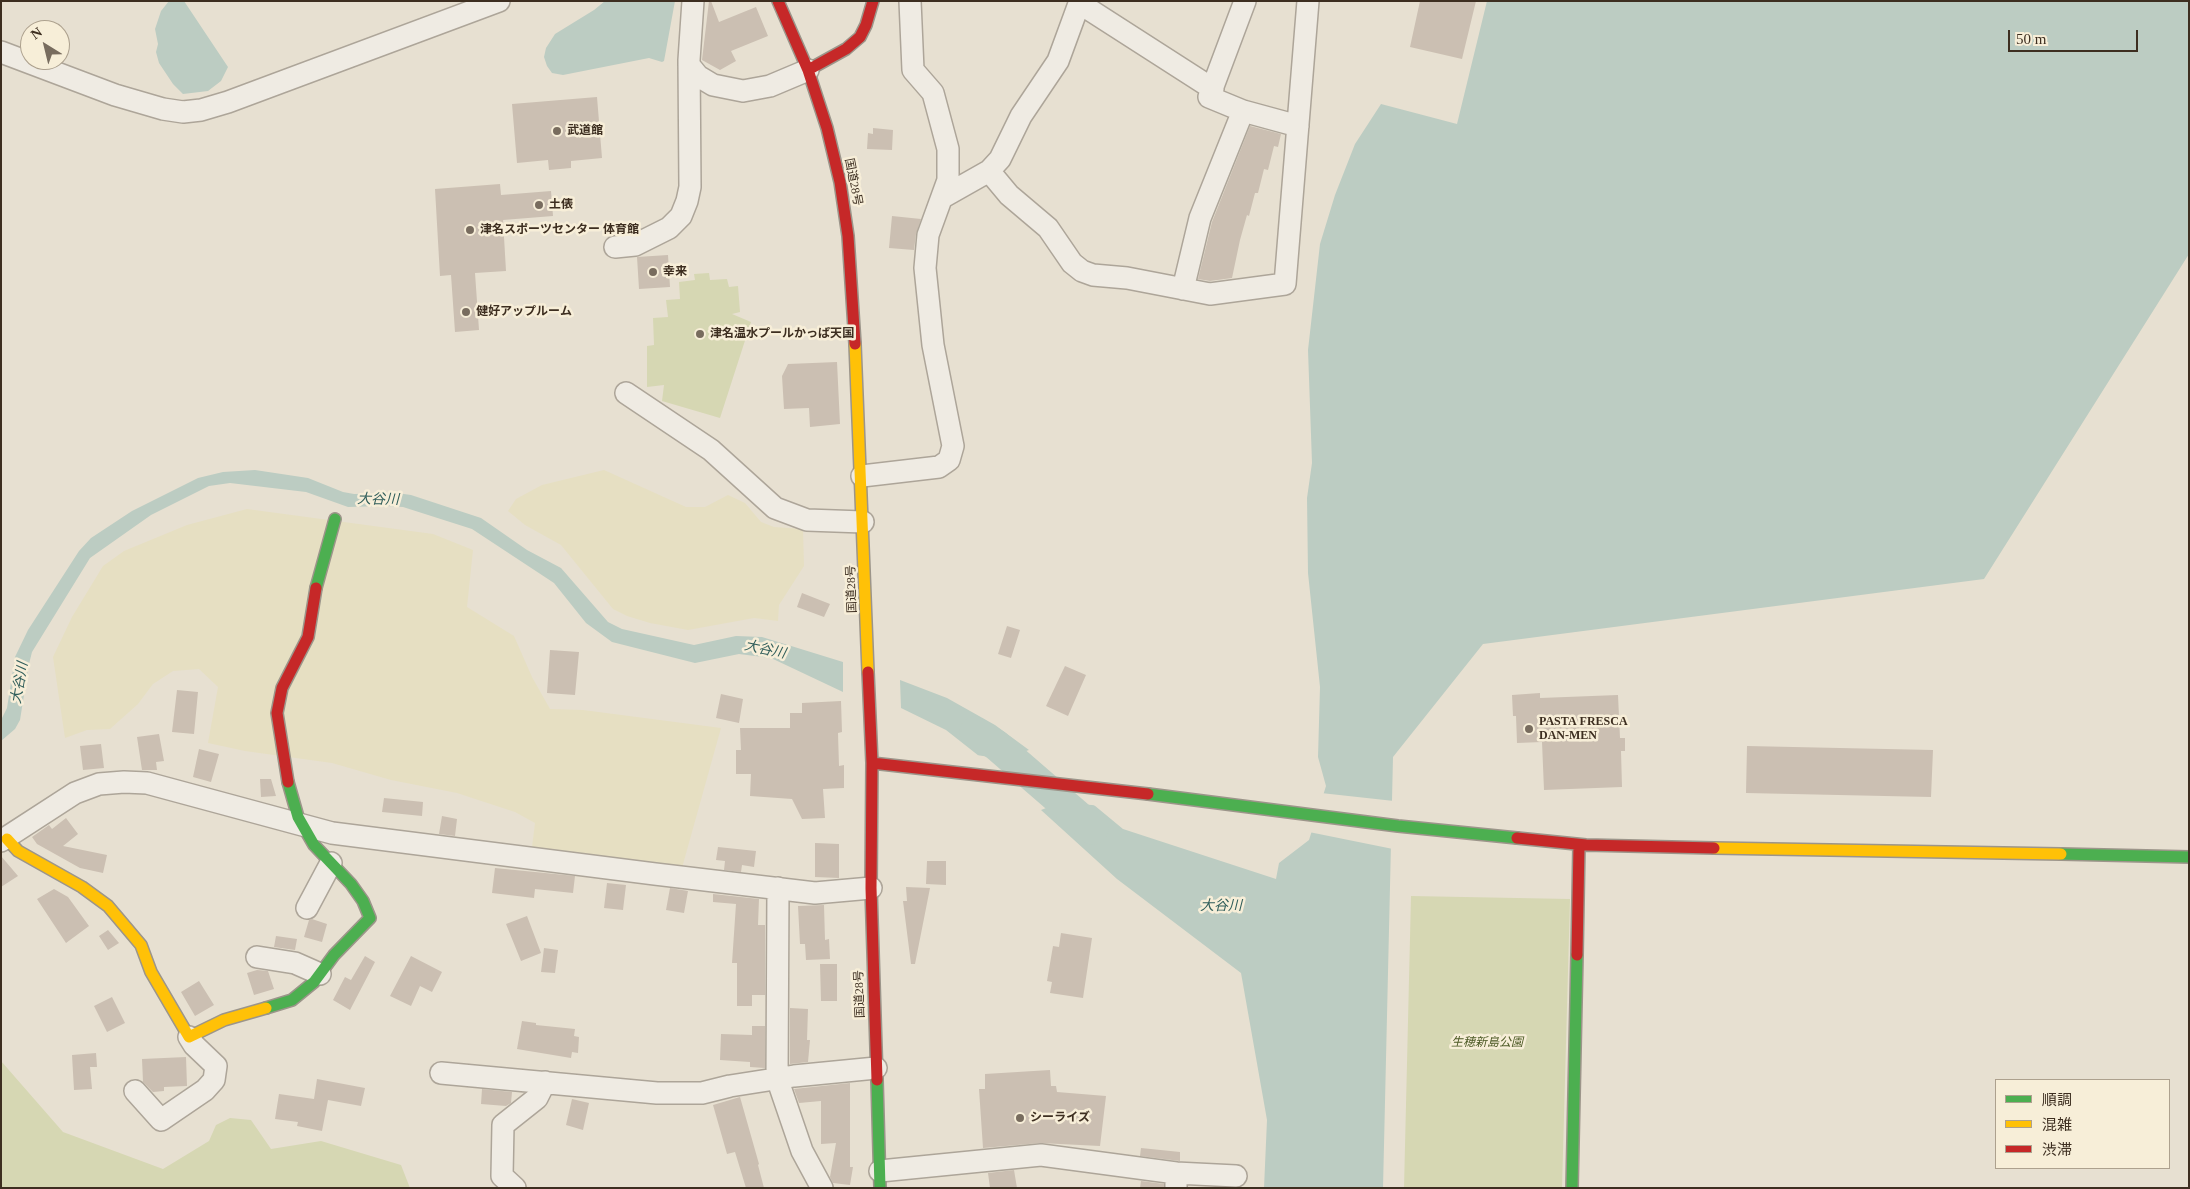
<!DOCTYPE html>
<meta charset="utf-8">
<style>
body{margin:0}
#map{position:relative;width:2190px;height:1189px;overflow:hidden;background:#e7e0d1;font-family:"Times New Roman","Noto Sans JP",serif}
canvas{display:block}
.frame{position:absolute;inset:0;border:2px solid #3d2e20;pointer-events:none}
.legend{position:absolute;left:1995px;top:1079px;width:175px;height:90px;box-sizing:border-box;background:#f7eed8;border:1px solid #ada18e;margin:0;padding:6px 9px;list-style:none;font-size:15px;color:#3d2e20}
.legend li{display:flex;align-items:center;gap:10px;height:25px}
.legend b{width:25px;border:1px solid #ada18e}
.north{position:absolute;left:20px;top:20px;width:50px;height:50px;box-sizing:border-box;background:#f7eed8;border:1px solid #ada18e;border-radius:50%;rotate:324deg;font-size:14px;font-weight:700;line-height:20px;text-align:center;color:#3d2e20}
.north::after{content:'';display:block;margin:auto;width:18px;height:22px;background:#786c5e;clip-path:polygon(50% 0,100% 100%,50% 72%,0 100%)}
.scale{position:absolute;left:2008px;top:30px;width:130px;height:22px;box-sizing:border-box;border:2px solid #3d2e20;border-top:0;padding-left:6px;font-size:15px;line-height:18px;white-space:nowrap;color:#3d2e20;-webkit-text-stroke:4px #f7eed8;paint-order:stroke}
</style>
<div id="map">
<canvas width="2190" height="1189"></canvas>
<div class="frame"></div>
<ul class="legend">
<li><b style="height:6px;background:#4caf50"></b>順調</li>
<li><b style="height:6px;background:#ffc107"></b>混雑</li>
<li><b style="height:6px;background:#c62828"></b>渋滞</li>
</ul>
<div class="north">N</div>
<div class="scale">50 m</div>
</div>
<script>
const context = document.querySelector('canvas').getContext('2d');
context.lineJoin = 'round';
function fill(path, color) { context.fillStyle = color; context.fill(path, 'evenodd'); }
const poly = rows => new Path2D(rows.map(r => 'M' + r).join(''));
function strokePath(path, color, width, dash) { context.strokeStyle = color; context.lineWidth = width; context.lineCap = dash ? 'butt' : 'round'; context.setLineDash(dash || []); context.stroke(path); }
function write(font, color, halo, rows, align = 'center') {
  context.font = font + ' "Times New Roman","Noto Sans JP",serif'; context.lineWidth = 5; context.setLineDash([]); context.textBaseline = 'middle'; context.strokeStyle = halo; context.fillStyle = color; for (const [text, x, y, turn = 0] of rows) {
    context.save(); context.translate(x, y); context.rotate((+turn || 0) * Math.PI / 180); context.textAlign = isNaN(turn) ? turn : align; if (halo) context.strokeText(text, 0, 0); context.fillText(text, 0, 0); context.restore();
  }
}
const farmland = poly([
 [604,470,686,507,705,507,728,495,745,503,761,522,774,527,803,529,804,566,779,605,778,621,754,618,688,630,650,623,627,616,613,609,561,545,525,525,508,511,516,499,542,485],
 [247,509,433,534,473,550,467,607,514,636,532,677,550,709,583,710,721,728,680,875,531,855,535,823,515,812,457,793,391,780,332,763,245,751,208,743,218,687,199,669,173,671,153,684,138,704,110,729,87,730,65,738,53,657,72,617,103,566,124,551,187,525]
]);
const green = poly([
 [709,273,710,280,727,279,729,287,738,286,740,312,732,314,751,322,720,418,662,401,664,385,647,387,647,346,654,345,653,318,668,317,666,300,680,299,679,282,695,280,694,274],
 [1411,896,1570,899,1562,1188,1404,1188],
 [1,1061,63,1132,163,1169,209,1141,216,1125,230,1118,251,1120,271,1149,321,1141,401,1165,410,1188,1,1188]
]);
const water = poly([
 [169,1,184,1,228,67,221,81,208,91,183,94,173,84,159,63,156,52,158,44,155,29,161,11],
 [605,1,675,1,664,61,662,62,649,58,563,75,552,73,547,66,544,57,546,48,555,34,594,10],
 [1487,1,2189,1,2189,254,1984,579,1483,644,1393,757,1383,1188,1264,1188,1267,1120,1241,973,1117,879,1041,810,1064,801,1094,805,1123,829,1276,879,1279,863,1309,840,1326,786,1318,757,1320,687,1308,573,1307,498,1312,463,1308,350,1320,244,1335,195,1355,144,1381,104,1457,124],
 [255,470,308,478,343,492,354,494,397,493,411,495,481,518,527,550,561,568,608,622,622,629,694,645,736,636,762,637,843,662,843,692,771,658,739,654,695,663,612,642,586,623,554,583,472,529,403,507,386,506,348,507,306,492,230,483,209,486,151,515,90,558,32,652,29,664,20,720,15,729,1,741,1,720,7,708,15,657,28,630,79,551,91,538,132,511,198,478,223,472],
 [900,680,947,698,995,725,1029,750,1004,759,979,756,946,730,901,708]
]);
const pier = poly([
 [1032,750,1030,752,1004,762,979,758,976,755,1004,759],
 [1321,793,1394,801,1393,849,1309,832],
 [1064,799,1095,803,1099,806,1064,801,1038,810,1040,807]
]);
const river = poly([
 [975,732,996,745,1093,829]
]);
const building = poly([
 [709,1,711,1,719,22,756,7,768,36,731,51,736,61,720,70,702,60],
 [1420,1,1476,1,1462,59,1410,47],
 [597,97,602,158,571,161,571,168,549,170,548,160,517,163,512,104],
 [1250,126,1281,134,1278,147,1274,146,1268,170,1264,169,1258,193,1255,193,1249,216,1247,215,1240,240,1232,278,1210,281,1198,279,1212,222],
 [873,128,893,130,892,150,867,149,868,133,873,134],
 [500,184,501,195,551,191,553,216,503,220,506,271,475,273,479,330,455,332,451,275,440,276,435,189],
 [892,216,921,219,916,234,914,250,889,248],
 [668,255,670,287,639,289,637,257],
 [837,362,840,424,810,427,809,408,784,409,782,376,788,364],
 [802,593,830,604,824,617,797,607],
 [1007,626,1020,630,1011,658,998,654],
 [550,650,579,652,575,695,547,693],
 [1065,666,1086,675,1068,716,1046,706],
 [177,690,198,692,194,734,172,732],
 [1540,693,1540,698,1618,695,1620,738,1625,738,1625,751,1621,751,1622,787,1544,790,1542,742,1517,743,1516,716,1513,716,1512,695],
 [721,694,743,699,739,723,716,718],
 [841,701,842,732,838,733,839,766,844,765,844,788,823,789,825,818,802,819,792,799,750,796,751,774,736,774,736,750,741,750,740,728,790,728,790,713,802,713,802,703],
 [159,734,164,761,156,762,157,770,142,770,137,737],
 [101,744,104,768,83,770,80,746],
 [1747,746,1933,750,1931,797,1746,793],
 [199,749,219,754,211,782,193,777],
 [260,779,271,779,276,796,261,797],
 [384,798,423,802,422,816,382,812],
 [442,816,457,819,455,836,439,834],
 [66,818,78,834,63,846,107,855,103,873,80,868,37,844,32,837,49,825,52,829],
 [815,843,839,844,839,878,815,877],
 [718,847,756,851,754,867,742,865,741,872,724,870,725,861,716,860],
 [1,856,18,876,1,887],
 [927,861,946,861,946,885,926,884],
 [495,868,575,876,573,893,535,889,534,898,492,893],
 [607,883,626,885,623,910,604,908],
 [906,887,930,888,915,964,911,964,903,901,907,901],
 [670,888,688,891,684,913,666,910],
 [54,889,68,897,89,926,66,943,37,899],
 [713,894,759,899,758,925,765,925,765,995,752,995,752,1006,737,1006,737,963,732,963,736,904,713,902],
 [824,905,825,940,829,939,830,959,806,960,805,944,800,944,798,906],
 [527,916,541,953,521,961,506,924],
 [312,919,327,924,322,942,304,937,309,920],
 [108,930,119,943,108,950,99,936],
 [1061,933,1092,938,1083,998,1050,993,1052,982,1047,981,1053,946,1059,947],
 [276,936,297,939,295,950,274,947],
 [544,948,558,950,555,973,541,972],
 [365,956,375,962,350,1010,333,1000,345,977,351,980],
 [411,956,442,972,432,992,420,986,411,1006,390,996],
 [820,964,837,964,837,1001,821,1001],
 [257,970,268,971,274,989,254,995,247,973],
 [199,981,214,1005,195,1016,181,992],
 [112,997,125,1023,107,1032,94,1006],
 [790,1008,808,1009,807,1040,810,1040,808,1062,790,1064],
 [522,1021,536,1023,536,1025,575,1029,574,1036,579,1037,578,1053,572,1052,571,1058,517,1049],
 [752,1026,765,1026,765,1068,750,1067,750,1062,720,1060,721,1034,752,1035],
 [96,1053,97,1067,90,1067,92,1089,74,1090,72,1055],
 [186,1057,187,1086,164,1087,164,1091,153,1092,143,1082,142,1059],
 [1050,1070,1051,1086,1056,1086,1057,1092,1106,1096,1100,1146,1040,1143,983,1148,979,1089,985,1089,985,1074],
 [317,1079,365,1088,361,1106,328,1100,322,1131,297,1126,298,1122,275,1119,279,1094,314,1099],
 [850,1083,850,1167,853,1167,850,1185,833,1183,830,1177,836,1143,821,1144,821,1101,799,1103,794,1089],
 [482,1089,512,1092,511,1103,506,1106,481,1104],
 [740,1097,759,1164,758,1165,764,1188,746,1188,735,1152,727,1154,713,1105],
 [572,1099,589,1103,583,1130,566,1125],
 [1141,1148,1180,1152,1180,1161,1140,1156],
 [1014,1170,1017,1188,990,1188,988,1173],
 [1141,1181,1164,1184,1164,1188,1140,1188]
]);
const street = poly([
 [1245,1,1209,97,1243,111,1298,126],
 [1079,3,1213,89],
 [1,52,115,95,163,109,183,112,201,110,228,102,499,1],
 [689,65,698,76,713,85,743,91,770,86,808,70],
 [989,171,1009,195,1048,228,1072,263,1082,271,1093,275,1127,278,1210,294,1285,284,1308,1],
 [943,197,989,171,1000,159,1021,116,1058,61,1080,1],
 [615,247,635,245,669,228,681,216,687,201,690,187,689,60,693,1],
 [1183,289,1200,218,1243,111],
 [626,393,711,450,775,508,807,520,863,522],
 [862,476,939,467,949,460,953,446,933,345,925,268,928,235,948,180,948,149,933,93,913,70,910,1],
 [1,841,75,793,99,784,124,782,147,783,332,833,655,874,815,893,871,888],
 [778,888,777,1078,802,1151,822,1188],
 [307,908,331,863],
 [257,957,295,963,320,974],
 [441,1073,657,1093,702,1093,730,1086,794,1076,876,1068],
 [135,1091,161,1120,205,1090,214,1080,216,1066,194,1045,189,1037],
 [880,1171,1041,1155,1176,1173,1176,1188],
 [1176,1173,1236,1176],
 [515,1188,502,1176,503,1125,537,1098,545,1082]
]);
const fast = poly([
 [316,588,335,519],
 [1148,794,1398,826,1517,838],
 [2061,854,2189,857],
 [266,1008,292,1000,314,982,334,955,370,918,363,901,351,884,314,845,298,817,288,782],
 [877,1080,880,1188],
 [1572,1188,1577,955]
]);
const slow = poly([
 [855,344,868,672],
 [7,839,18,851,82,887,108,906,141,945,151,972,189,1037,224,1020,266,1008],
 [1714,848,2061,854]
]);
const jam = poly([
 [778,1,808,70,827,128,840,182,848,236,855,344],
 [808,70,846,49,860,37,866,25,873,1],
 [868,672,872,763,871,888,877,1080],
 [872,763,1148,794],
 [288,782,277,713,282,688,308,637,316,588],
 [1517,838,1586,845,1714,848],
 [1577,955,1579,845]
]);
const markers = [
 [557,131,5,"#786c5e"],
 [539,205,5,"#786c5e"],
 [470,230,5,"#786c5e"],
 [653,272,5,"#786c5e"],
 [466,312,5,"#786c5e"],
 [700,334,5,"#786c5e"],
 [1529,729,5,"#786c5e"],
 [1020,1118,5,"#786c5e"]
];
const poiNames = [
 ["武道館",567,131],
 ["土俵",549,205],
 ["津名スポーツセンター 体育館",480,230],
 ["幸来",663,272],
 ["健好アップルーム",476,312],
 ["津名温水プールかっぱ天国",710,334],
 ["PASTA FRESCA",1539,722],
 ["DAN-MEN",1539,736],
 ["シーライズ",1030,1118]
];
const streetNames = [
 ["国道28号",853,182,79],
 ["国道28号",852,589,-92],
 ["国道28号",860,994,-92]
];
const parkNames = [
 ["生穂新島公園",1487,1043]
];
const waterNames = [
 ["大谷川",378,500,1],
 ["大谷川",765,650,12],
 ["大谷川",20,683,-80],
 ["大谷川",1221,906]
];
fill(farmland, '#e6dfc2');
fill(green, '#d6d7b3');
fill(water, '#bcccc2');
fill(pier, '#e7e0d1');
strokePath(river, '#bcccc2', 31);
fill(building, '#cbbfb2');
strokePath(street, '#ada599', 24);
strokePath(fast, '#9c958a', 14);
strokePath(slow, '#9c958a', 14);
strokePath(jam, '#9c958a', 14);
strokePath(street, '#efebe3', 21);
strokePath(fast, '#4caf50', 11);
strokePath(slow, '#ffc107', 11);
strokePath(jam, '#c62828', 11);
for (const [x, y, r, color] of markers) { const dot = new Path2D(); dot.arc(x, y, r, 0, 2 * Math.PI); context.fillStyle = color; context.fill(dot); strokePath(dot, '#f7eed8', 2); }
write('bold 12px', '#3d2e20', '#f7eed8', poiNames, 'left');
write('12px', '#3d2e20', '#f7eed8', streetNames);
write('italic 12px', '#4d5a26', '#f7eed8', parkNames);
write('italic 14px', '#2f5d5a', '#f7eed8', waterNames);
</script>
